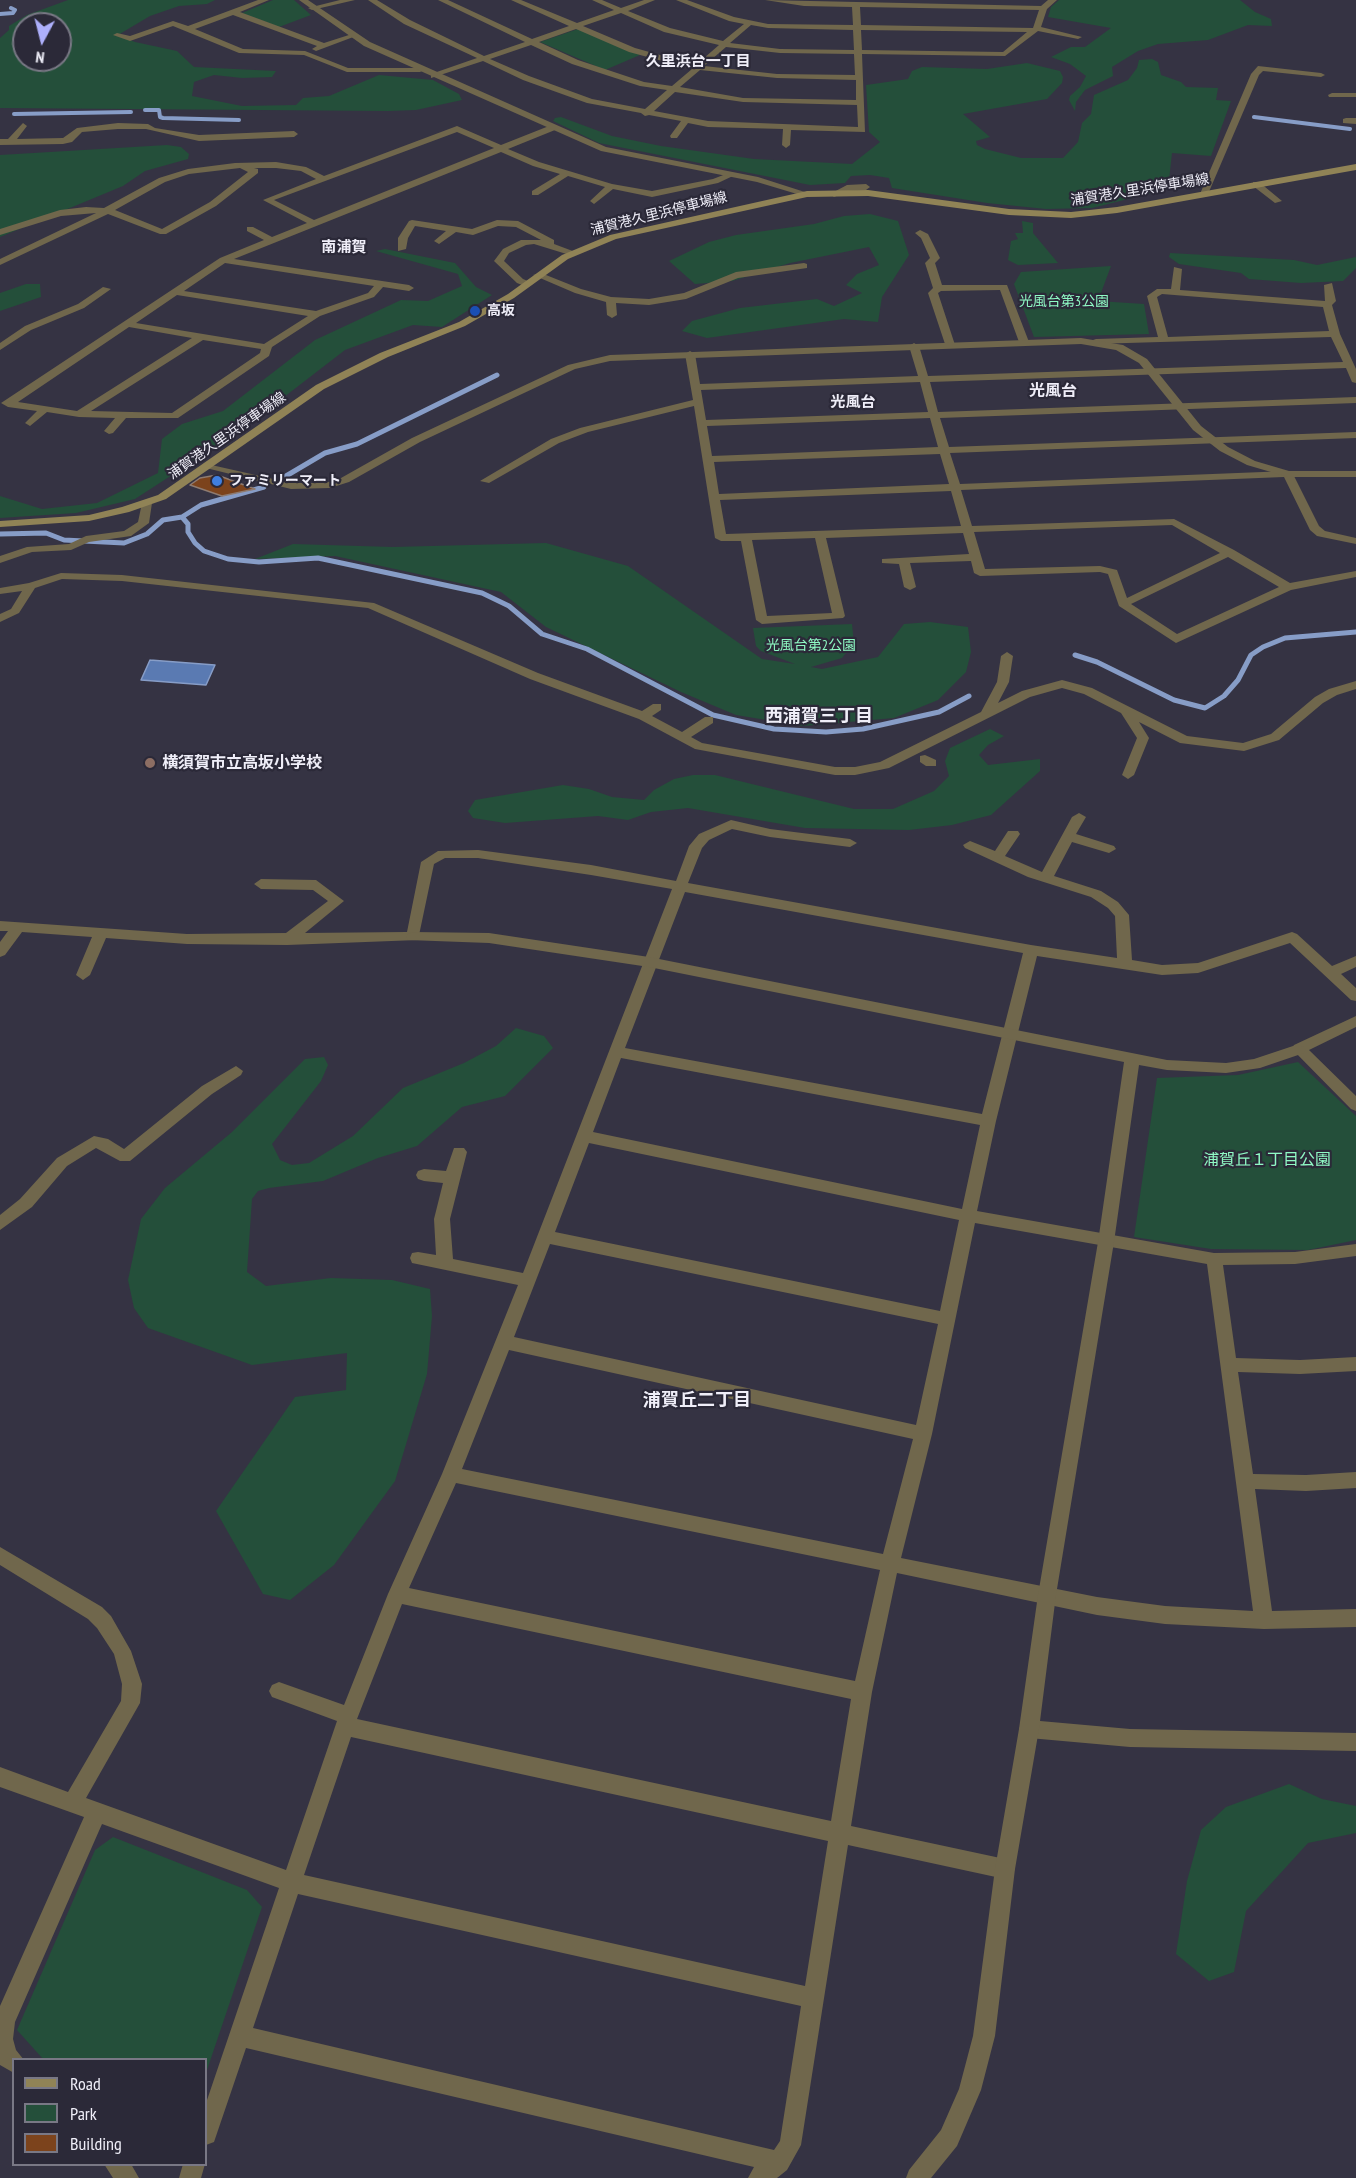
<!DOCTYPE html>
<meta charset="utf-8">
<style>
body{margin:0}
#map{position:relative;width:1356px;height:2178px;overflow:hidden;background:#353343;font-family:"PT Sans Narrow",sans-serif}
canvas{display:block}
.legend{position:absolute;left:12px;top:2058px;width:195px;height:108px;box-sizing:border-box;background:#2b2938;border:2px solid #797885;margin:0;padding:8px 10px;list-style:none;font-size:18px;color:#efeef8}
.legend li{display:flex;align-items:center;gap:12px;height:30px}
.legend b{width:30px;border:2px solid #797885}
.north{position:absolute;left:12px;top:12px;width:60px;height:60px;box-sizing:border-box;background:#2b2938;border:2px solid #797885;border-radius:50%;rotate:187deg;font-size:16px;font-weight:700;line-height:24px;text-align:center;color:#efeef8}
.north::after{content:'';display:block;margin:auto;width:21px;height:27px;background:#adaffb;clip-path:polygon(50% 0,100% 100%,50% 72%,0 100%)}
</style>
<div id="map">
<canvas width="1356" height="2178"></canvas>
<ul class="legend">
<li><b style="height:8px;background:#908356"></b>Road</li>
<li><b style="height:16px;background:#244f3a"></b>Park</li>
<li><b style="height:16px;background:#7c431c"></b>Building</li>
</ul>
<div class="north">N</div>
</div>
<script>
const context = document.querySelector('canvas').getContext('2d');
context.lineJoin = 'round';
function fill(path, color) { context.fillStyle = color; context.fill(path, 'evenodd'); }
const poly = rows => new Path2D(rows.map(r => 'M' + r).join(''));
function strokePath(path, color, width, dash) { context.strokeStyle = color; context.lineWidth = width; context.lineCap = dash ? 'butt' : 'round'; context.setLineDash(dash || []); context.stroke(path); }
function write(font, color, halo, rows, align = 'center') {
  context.font = font + ' "PT Sans Narrow","Noto Sans JP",sans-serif'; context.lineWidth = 4.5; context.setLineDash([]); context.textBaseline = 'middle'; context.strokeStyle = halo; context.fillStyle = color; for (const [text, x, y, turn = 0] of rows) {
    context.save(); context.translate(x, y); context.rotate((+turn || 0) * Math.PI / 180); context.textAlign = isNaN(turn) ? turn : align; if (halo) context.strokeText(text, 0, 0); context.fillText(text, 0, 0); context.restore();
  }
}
const green = poly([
 [68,0,215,0,207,4,179,6,150,16,118,35,135,42,177,51,194,67,276,71,272,77,242,78,214,75,194,82,192,96,242,106,296,105,303,98,329,96,379,75,433,80,459,94,462,100,416,110,388,111,0,108,0,38,9,30,9,26,27,15],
 [24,24,60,24,60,60,24,60],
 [273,0,294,0,311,15,279,27,242,13],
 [1059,0,1240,0,1255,12,1271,19,1272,26,1248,25,1208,40,1158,44,1138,51,1112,67,1113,76,1085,90,1076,102,1075,111,1069,100,1070,96,1080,87,1086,76,1070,64,1051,57,1071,47,1085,47,1111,28,1048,17,1051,7],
 [578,29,640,55,605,70,540,42],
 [1152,59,1158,62,1161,75,1181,82,1186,87,1218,88,1216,100,1231,101,1211,156,1172,153,1168,189,1092,208,1046,209,987,203,892,188,889,178,870,175,851,176,845,183,810,185,599,143,553,121,555,118,561,117,612,136,661,146,754,159,852,164,880,142,869,132,866,85,908,79,912,71,922,67,987,69,1027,63,1060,71,1063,77,1062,83,1047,99,963,114,990,137,976,141,977,145,985,149,1021,158,1063,158,1078,142,1082,123,1091,114,1094,95,1128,80,1137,68,1139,60],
 [167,145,181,147,189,154,188,159,145,171,123,186,0,237,0,155],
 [870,214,898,221,909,255,882,297,878,322,844,319,707,338,682,331,692,321,740,308,817,299,834,306,862,293,846,285,857,274,879,265,869,247,790,263,732,281,695,284,669,261,709,242,736,235,814,224,844,216],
 [1022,221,1033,223,1033,233,1058,263,1018,265,1008,260,1011,241,1018,239,1015,233,1023,233],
 [385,249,455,263,476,287,492,295,442,327,413,325,345,350,240,431,135,499,76,513,0,518,0,496,42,509,97,503,158,473,162,439,182,424,223,411,315,340,401,300,428,301,462,286,458,274,376,251],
 [1170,253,1294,260,1317,265,1356,257,1356,268,1343,281,1301,283,1249,279,1241,273,1179,264,1169,257],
 [1111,266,1098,301,1144,304,1149,334,1034,337,1014,284,1021,272],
 [26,284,40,284,41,297,0,311,0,293],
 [546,543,628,566,762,659,795,664,761,651,756,646,753,628,852,624,854,643,842,658,811,667,822,669,878,657,904,624,930,622,968,627,971,652,966,672,938,700,894,718,803,726,736,715,681,692,546,627,501,592,335,556,255,559,293,544,393,547],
 [990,729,1004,736,988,745,979,755,988,765,1040,759,1040,771,991,815,952,825,909,830,805,828,688,808,651,812,628,820,598,816,505,823,473,818,468,811,475,800,563,785,589,789,612,797,644,800,654,790,674,779,693,775,715,775,854,809,893,809,934,791,949,776,945,761,950,748],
 [516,1028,544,1036,553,1048,505,1096,462,1107,417,1146,378,1158,323,1181,269,1188,258,1191,252,1199,247,1272,266,1286,331,1278,392,1280,430,1289,432,1316,427,1374,395,1481,334,1565,290,1600,263,1594,216,1511,295,1397,346,1390,347,1353,252,1365,148,1328,134,1308,128,1280,141,1219,165,1188,232,1132,305,1059,324,1057,328,1065,321,1081,272,1144,280,1160,292,1165,309,1163,353,1136,403,1088,464,1063,496,1046],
 [1298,1062,1356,1116,1356,1240,1308,1250,1211,1249,1134,1237,1157,1078,1238,1075],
 [1289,1784,1322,1799,1356,1806,1356,1833,1308,1843,1246,1911,1234,1972,1209,1981,1176,1954,1187,1881,1201,1830,1226,1807],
 [113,1837,247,1890,262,1907,206,2073,206,2060,43,2059,17,2030,95,1850]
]);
const water = poly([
 [150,660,215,665,206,685,141,680,150,660]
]);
const streamFar1 = poly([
 [0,14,13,13,15,10,11,8],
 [145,110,159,110,160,117,163,118,239,120],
 [14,114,131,112],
 [1254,117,1350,129]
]);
const stream = poly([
 [286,476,325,453,357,444,497,375],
 [182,517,201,505,264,487],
 [0,534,46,533,64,540,124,543,147,534,163,520,182,517,188,524,188,532,195,543,204,551,228,559,259,562,318,558,482,593,509,606,542,634,587,649,713,715,774,729,826,732,863,729,939,712,969,696],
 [1075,655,1097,662,1174,700,1205,708,1224,696,1238,680,1251,655,1263,647,1285,638,1356,632]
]);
const building = poly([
 [217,475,255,489,222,496,190,485,200,478,217,475]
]);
const minor = poly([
 [258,0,269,0,240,12,324,43,352,34,356,36,316,51,312,49,317,46,233,15,195,29,243,49,305,51,348,68,420,68,424,70,420,72,347,72,304,55,239,53,173,26,130,41,113,35,117,33,130,36,173,21,188,26,258,0],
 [340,0,355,0,312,10,308,8,340,0],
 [368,0,377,0,410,20,484,56,525,42,438,0,448,0,532,39,569,26,511,0,521,0,577,23,614,10,592,0,602,0,621,8,644,0,655,0,628,11,670,28,723,41,744,24,729,21,676,0,687,0,734,17,768,24,853,25,852,7,804,6,765,0,1041,6,1048,0,1057,0,1047,9,1041,27,1082,37,1078,39,1038,31,1005,56,862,54,865,132,791,130,790,145,786,148,782,145,783,129,708,127,688,123,677,138,671,138,670,136,681,121,649,115,645,116,641,113,587,103,523,80,483,61,431,78,431,74,477,58,404,24,368,0],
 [860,7,1039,10,1033,28,861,25,860,7],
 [621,13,664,32,719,45,696,65,635,48,583,26,621,13],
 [751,25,768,28,853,30,854,50,780,49,730,43,751,25],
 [576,29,629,52,692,69,672,86,644,82,578,60,539,42,576,29],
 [861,30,1027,32,1003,52,862,50,861,30],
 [531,45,572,64,640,86,667,90,645,109,592,99,529,76,490,59,531,45],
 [726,47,780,53,854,54,855,75,777,74,704,66,726,47],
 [700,70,777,78,856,80,856,100,743,98,680,87,700,70],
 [675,92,743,102,857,105,858,127,708,121,654,111,675,92],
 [1258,66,1321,73,1325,75,1321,77,1263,71,1259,75,1208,194,1201,196,1200,194,1251,74,1258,66],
 [1332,93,1356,93,1356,97,1329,97,1328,95,1332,93],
 [1346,118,1356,118,1356,124,1343,123,1343,119,1346,118],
 [23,123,27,126,17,139,63,138,77,128,118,123,148,124,155,128,199,135,294,131,298,134,294,137,199,141,146,129,118,129,82,132,72,142,63,144,0,145,0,139,8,139,23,123],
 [457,126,501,145,549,126,555,126,555,130,508,149,539,162,612,184,652,191,713,179,731,172,735,175,718,183,652,197,613,189,594,204,590,201,605,187,568,176,538,195,532,195,532,191,560,174,533,166,501,152,234,259,409,285,414,288,409,291,383,287,374,297,320,316,272,347,269,356,178,418,126,418,113,433,109,434,104,431,115,418,79,417,47,412,30,426,25,423,37,411,8,407,1,403,220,258,264,240,247,231,247,227,253,227,272,237,307,223,263,200,316,179,301,171,276,168,254,168,258,169,258,173,216,206,166,234,160,234,108,214,0,265,0,259,96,213,61,216,0,235,0,229,60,210,86,207,104,208,159,178,188,169,235,163,276,162,306,167,324,176,457,126],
 [457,132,494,148,314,220,274,200,457,132],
 [240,168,248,172,210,202,162,229,115,210,165,182,189,174,240,168],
 [225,263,374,286,368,293,316,311,184,291,225,263],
 [177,295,308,316,264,344,136,323,177,295],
 [129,327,192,338,77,411,18,402,129,327],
 [203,340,261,349,260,353,172,413,91,411,203,340],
 [1253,182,1259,182,1282,201,1275,203,1253,186,1253,182],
 [847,185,866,184,870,187,866,190,849,191,834,197,830,194,847,185],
 [412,220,472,229,497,220,518,221,554,240,554,244,578,253,573,256,534,244,526,245,509,253,504,261,523,279,530,282,532,284,527,287,517,283,494,261,503,249,521,240,541,240,516,227,498,226,473,235,456,232,439,244,434,241,446,231,415,226,408,238,406,249,398,251,398,238,409,221,412,220],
 [920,230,928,234,940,258,935,263,942,285,1007,285,1029,342,1027,344,1019,342,1000,290,941,291,938,293,955,345,946,347,928,293,933,288,925,263,930,258,921,238,915,233,920,230],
 [804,263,807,264,807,268,738,278,686,299,649,305,616,303,617,315,612,318,607,315,606,302,575,293,533,275,541,273,581,289,611,297,649,299,684,293,736,272,804,263],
 [1174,267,1182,269,1180,290,1325,301,1324,285,1332,283,1336,301,1332,305,1340,334,1356,369,1356,383,1352,382,1346,368,930,382,938,412,1356,397,1356,403,940,418,949,447,1356,432,1356,438,950,453,960,484,1288,471,1293,474,1319,526,1325,531,1356,538,1356,544,1317,536,1310,530,1284,477,961,490,972,526,1174,519,1234,550,1290,583,1356,571,1356,577,1291,590,1176,643,1119,606,1108,574,1100,572,980,576,974,573,971,561,910,563,916,587,910,590,904,587,899,564,882,563,882,559,969,554,963,533,826,538,845,616,843,618,762,624,756,620,741,541,721,541,715,538,694,406,588,432,559,443,489,483,480,481,551,439,580,428,693,400,685,354,690,351,695,354,700,384,918,376,909,346,914,343,919,346,928,376,1343,362,1331,337,1093,344,1093,340,1096,339,1158,337,1147,296,1157,289,1171,289,1174,267],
 [1162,294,1323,307,1329,331,1168,337,1157,297,1162,294],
 [920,382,928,412,706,420,701,390,920,382],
 [930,418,938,447,712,456,707,426,930,418],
 [940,454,949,484,719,494,714,462,940,454],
 [951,491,961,526,726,534,720,500,951,491],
 [1172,525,1220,553,1127,598,1117,570,1100,566,985,569,974,532,1172,525],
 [815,538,832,613,767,616,752,540,815,538],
 [1228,557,1279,587,1177,634,1131,604,1228,557],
 [103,287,111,289,84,308,31,330,0,350,0,343,25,326,78,304,103,287],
 [147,500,152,503,149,523,131,536,89,542,71,550,32,552,0,563,0,556,27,547,69,544,86,536,124,531,138,522,142,503,147,500],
 [61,573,122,575,374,603,538,673,642,711,653,704,661,704,661,710,652,716,682,732,705,717,713,717,713,723,691,737,702,743,835,767,855,767,880,762,981,712,997,682,1001,656,1007,652,1013,656,1009,682,998,703,1022,691,1062,680,1092,688,1187,736,1243,743,1271,734,1315,697,1329,689,1356,681,1356,689,1337,695,1323,703,1279,740,1244,751,1180,743,1139,722,1149,738,1134,775,1128,779,1122,775,1137,738,1121,713,1084,694,1062,688,1030,697,889,768,855,775,835,775,695,749,639,719,530,679,368,608,122,581,62,579,35,588,19,613,0,622,0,614,11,609,22,591,0,594,0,588,29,583,61,573],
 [925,755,936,760,936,766,926,766,920,762,920,756,925,755],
 [1079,813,1086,817,1076,834,1114,846,1116,849,1109,853,1072,842,1054,876,1101,891,1118,902,1129,915,1132,960,1162,965,1198,963,1292,932,1297,934,1332,966,1356,956,1356,967,1341,974,1356,988,1356,1001,1351,1000,1290,943,1198,973,1162,975,1037,956,996,1121,977,1211,1214,1253,1295,1252,1356,1244,1356,1256,1295,1264,1223,1265,1236,1358,1300,1360,1356,1357,1356,1371,1300,1374,1238,1372,1253,1474,1306,1475,1356,1472,1356,1488,1306,1491,1255,1489,1272,1611,1356,1609,1356,1627,1264,1629,1165,1624,1097,1615,897,1573,872,1692,851,1826,1005,1859,1012,1862,1015,1869,1012,1876,1005,1879,848,1845,801,2145,787,2170,777,2178,748,2178,754,2167,246,2048,214,2142,206,2145,206,2103,279,1888,102,1824,15,2022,13,2039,16,2050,24,2060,14,2060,14,2073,0,2065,0,2006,84,1817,0,1787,0,1767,68,1792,121,1701,122,1684,114,1654,97,1628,88,1619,0,1565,0,1547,102,1607,111,1616,131,1651,142,1684,140,1703,86,1798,286,1870,337,1721,272,1697,269,1691,272,1685,279,1682,344,1705,388,1594,442,1474,518,1285,412,1263,410,1258,412,1253,418,1252,436,1255,434,1219,443,1183,424,1181,418,1179,416,1175,418,1171,424,1169,446,1171,454,1148,464,1148,467,1152,450,1219,453,1259,523,1273,672,889,591,875,478,858,445,858,434,864,418,940,287,945,187,944,106,938,90,975,83,980,76,975,92,937,22,932,5,955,0,957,0,942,8,931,0,931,0,921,187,934,286,933,328,901,313,890,261,889,254,884,261,879,316,880,344,901,305,933,407,932,421,862,438,851,478,850,591,865,676,881,689,846,699,834,731,820,770,829,850,839,857,843,850,847,770,837,732,829,709,840,702,848,688,883,1031,945,1117,958,1115,916,1108,908,1091,897,1028,877,965,848,963,845,970,841,995,851,1008,831,1018,831,1020,834,1005,856,1042,872,1072,817,1079,813],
 [685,892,1023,953,982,1114,625,1048,685,892],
 [621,1058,980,1125,962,1209,593,1132,621,1058],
 [589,1143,959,1220,940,1311,555,1232,589,1143],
 [975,1223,1207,1264,1253,1611,1165,1606,1097,1597,901,1558,932,1434,975,1223],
 [550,1244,938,1324,916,1425,514,1337,550,1244],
 [509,1350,913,1439,883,1554,462,1469,509,1350],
 [456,1483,880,1570,855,1681,409,1588,456,1483],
 [402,1604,851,1699,831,1821,357,1719,402,1604],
 [351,1737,828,1841,805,1986,304,1875,351,1737],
 [298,1894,801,2006,780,2141,774,2150,253,2028,298,1894],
 [1356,1016,1356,1027,1309,1050,1356,1096,1356,1111,1351,1109,1292,1049,1294,1045,1356,1016],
 [236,1066,243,1071,241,1075,212,1094,130,1161,120,1161,96,1148,67,1166,32,1207,0,1230,0,1215,20,1199,57,1158,94,1136,108,1139,124,1149,202,1086,236,1066],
 [1029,1720,1130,1729,1356,1733,1356,1751,1130,1747,1029,1738,1022,1736,1019,1729,1022,1722,1029,1720],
 [104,2164,131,2164,139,2178,113,2178,104,2164],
 [183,2164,205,2164,201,2178,179,2178,183,2164]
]);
const tertiary = poly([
 [299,0,308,0,370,42,606,147,758,177,811,194,807,197,757,182,601,151,364,46,299,0],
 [1081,338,1123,345,1147,359,1201,426,1228,447,1255,461,1289,471,1356,471,1356,477,1288,477,1247,465,1220,451,1193,430,1139,363,1116,350,1081,344,610,361,575,369,420,442,349,482,330,488,291,489,202,467,207,464,291,483,325,483,341,478,412,438,568,365,610,355,1081,338],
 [413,932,489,933,649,957,1167,1060,1226,1063,1254,1059,1299,1044,1306,1049,1304,1053,1260,1068,1226,1073,1167,1070,1139,1065,1114,1242,1056,1595,1039,1729,1015,1869,995,2036,981,2090,957,2146,931,2178,906,2178,909,2170,941,2130,959,2089,973,2036,995,1869,1019,1729,1038,1595,1098,1242,1124,1062,649,967,489,943,408,940,406,937,408,934,413,932]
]);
const secondary = poly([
 [1356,164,1356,170,1117,213,1071,218,1009,215,868,196,807,197,616,239,568,259,514,298,465,326,388,357,324,389,166,499,129,512,89,521,0,527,0,521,89,515,122,507,158,495,316,385,380,353,459,322,508,294,562,255,610,235,807,191,868,190,1009,209,1071,212,1117,207,1356,164]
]);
const markers = [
 [475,311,6,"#1a4fb4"],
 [217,481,6,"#3f7fe0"],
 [150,763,6,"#8d6e63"]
];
const farStreetnames = [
 ["浦賀港久里浜停車場線",1140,190,-9],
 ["浦賀港久里浜停車場線",659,214,-14],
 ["浦賀港久里浜停車場線",227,436,-35]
];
const farParknames = [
 ["光風台第3公園",1064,302],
 ["光風台第2公園",811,646]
];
const farPoinames = [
 ["高坂",487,311],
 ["ファミリーマート",229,481]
];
const farNeighbourhoodnames = [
 ["久里浜台一丁目",698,62],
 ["南浦賀",344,248],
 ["光風台",853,403]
];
const farQuarternames = [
 ["光風台",1053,391]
];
const poiNames = [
 ["横須賀市立高坂小学校",162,763]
];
const parkNames = [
 ["浦賀丘１丁目公園",1267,1160]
];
const neighbourhoodNames = [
 ["西浦賀三丁目",819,717],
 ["浦賀丘二丁目",697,1401]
];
fill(green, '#244f3a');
fill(water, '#5a7ab2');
strokePath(water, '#879dc7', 1.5);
strokePath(streamFar1, '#879dc7', 4);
strokePath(stream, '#879dc7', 5);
fill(building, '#7c431c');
strokePath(building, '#8e7b70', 1.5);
fill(minor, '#70674c');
fill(tertiary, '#70674c');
fill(secondary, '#908356');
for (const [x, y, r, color] of markers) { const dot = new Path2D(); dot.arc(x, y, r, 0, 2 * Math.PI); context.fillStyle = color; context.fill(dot); strokePath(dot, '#2b2938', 2); }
write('14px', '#efeef8', '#2b2938', farStreetnames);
write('14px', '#8ff9c4', '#2b2938', farParknames);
write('bold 14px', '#efeef8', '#2b2938', farPoinames, 'left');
write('bold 15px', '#efeef8', '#2b2938', farNeighbourhoodnames);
write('bold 16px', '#efeef8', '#2b2938', farQuarternames);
write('bold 16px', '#efeef8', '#2b2938', poiNames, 'left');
write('16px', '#8ff9c4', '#2b2938', parkNames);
write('bold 18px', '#efeef8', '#2b2938', neighbourhoodNames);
</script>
